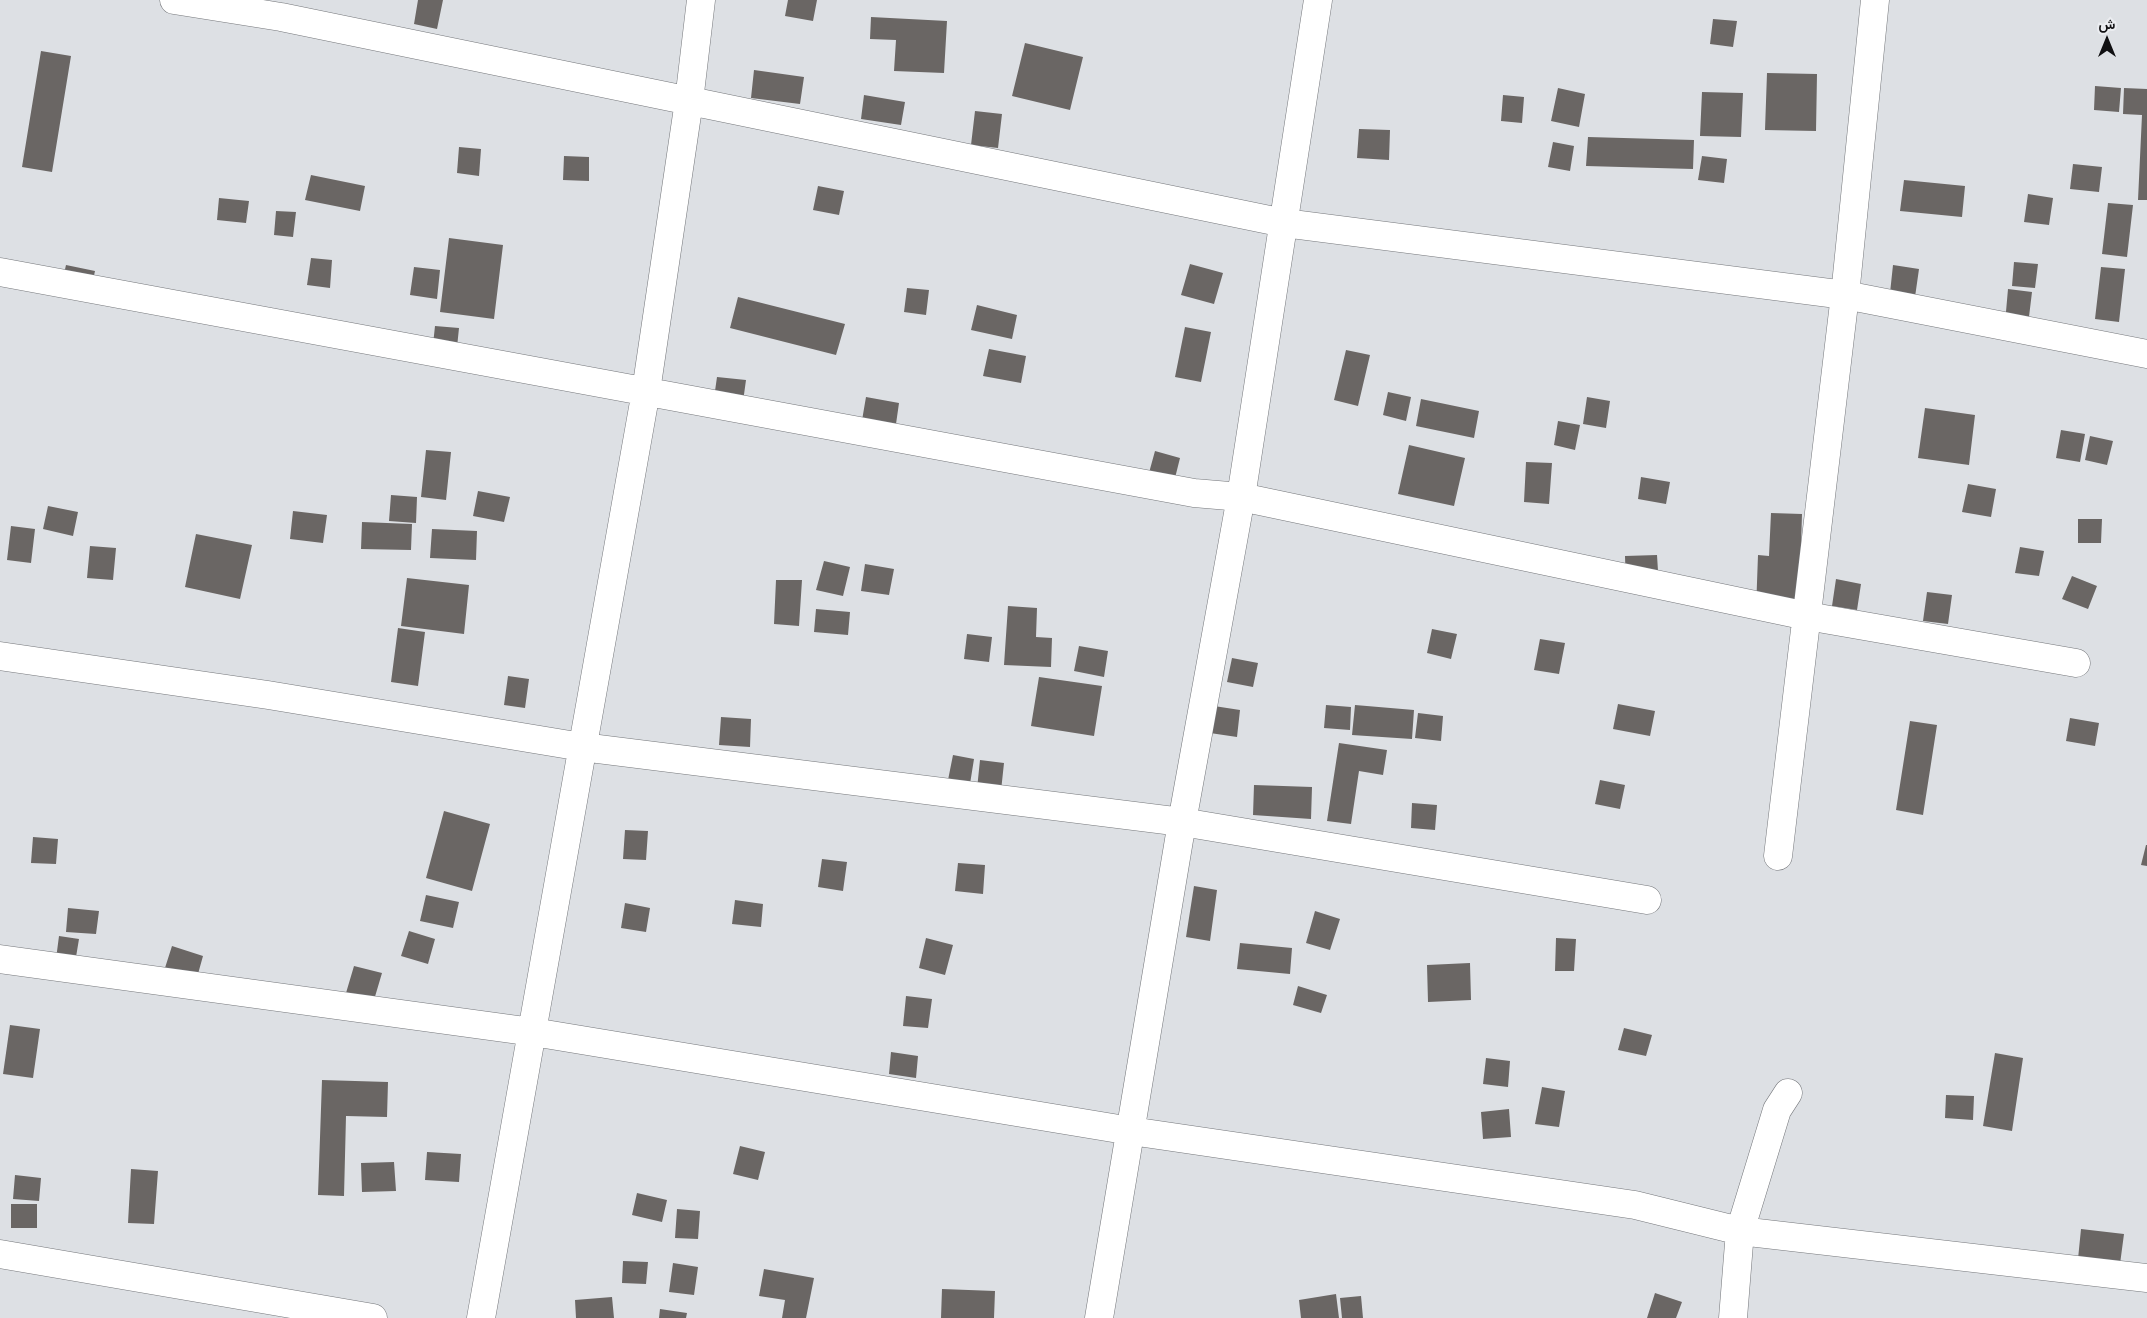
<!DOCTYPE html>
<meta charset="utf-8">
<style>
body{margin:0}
#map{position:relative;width:2147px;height:1318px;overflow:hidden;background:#dde0e4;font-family:Karla,Vazirmatn,sans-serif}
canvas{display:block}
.north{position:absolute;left:2082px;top:15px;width:50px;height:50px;-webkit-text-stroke:4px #ebedf1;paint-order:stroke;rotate:0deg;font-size:14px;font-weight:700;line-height:20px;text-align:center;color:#101012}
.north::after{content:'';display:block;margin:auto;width:18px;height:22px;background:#101012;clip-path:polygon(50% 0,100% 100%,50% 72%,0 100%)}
</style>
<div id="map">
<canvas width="2147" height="1318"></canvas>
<div class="north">ش</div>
</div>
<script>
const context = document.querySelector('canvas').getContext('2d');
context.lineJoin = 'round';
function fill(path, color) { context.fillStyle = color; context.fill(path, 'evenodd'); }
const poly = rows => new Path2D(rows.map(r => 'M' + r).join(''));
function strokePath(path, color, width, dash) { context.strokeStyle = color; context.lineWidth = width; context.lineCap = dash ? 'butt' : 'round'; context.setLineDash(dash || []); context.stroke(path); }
const building = poly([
 [418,0,443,0,437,29,414,24],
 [788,0,817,0,813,21,785,16],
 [871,17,947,21,944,73,894,71,896,40,870,39],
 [1713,19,1737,21,1733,47,1710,44],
 [1025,43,1083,57,1070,110,1012,96],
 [41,51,71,56,52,172,22,167],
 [754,70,804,77,800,104,751,98],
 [1767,73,1817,74,1816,131,1765,130],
 [2095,86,2121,88,2119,112,2094,110],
 [1558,88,1585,94,1579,127,1551,121],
 [2124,88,2147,89,2147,200,2138,200,2142,115,2123,114],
 [1702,92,1743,93,1741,137,1700,136],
 [864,95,905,102,901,125,861,119],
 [1503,95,1524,97,1522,123,1501,121],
 [975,111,1002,114,998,148,971,145],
 [1359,129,1390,130,1389,160,1357,158],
 [1588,137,1694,140,1693,169,1586,166],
 [1553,142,1574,146,1570,171,1548,167],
 [459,147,481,149,479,176,457,173],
 [564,156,589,157,589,181,563,180],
 [1702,156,1727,159,1724,183,1698,180],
 [2073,164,2102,167,2099,192,2070,189],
 [311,175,365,186,360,211,305,200],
 [1904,180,1965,186,1962,217,1900,211],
 [818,186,844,191,839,215,813,210],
 [2028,194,2053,198,2049,225,2024,222],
 [219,198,249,201,246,223,217,220],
 [2108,203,2133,205,2127,257,2102,254],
 [276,211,296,212,293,237,274,235],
 [449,238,503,245,494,319,440,312],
 [311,258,332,260,330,288,307,285],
 [2014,262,2038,264,2035,288,2012,286],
 [1190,264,1223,273,1214,304,1181,295],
 [66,265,95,271,90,293,61,287],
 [1893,265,1919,269,1915,297,1890,293],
 [414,267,440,270,437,299,410,295],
 [2101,267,2125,269,2119,322,2095,319],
 [907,288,929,290,926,315,904,312],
 [2008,289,2032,292,2028,325,2005,323],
 [738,297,845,324,836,355,730,328],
 [977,305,1017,315,1012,339,971,330],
 [435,326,459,328,456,357,432,354],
 [1185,327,1211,332,1201,382,1175,377],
 [989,349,1026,356,1021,383,983,376],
 [1346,350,1370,355,1358,406,1334,400],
 [717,377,746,380,742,409,713,405],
 [1388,392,1411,397,1406,421,1383,415],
 [866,397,899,403,894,438,860,432],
 [1587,397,1610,401,1606,428,1583,424],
 [1421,399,1479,411,1474,438,1416,426],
 [1925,408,1975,415,1969,465,1918,458],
 [1558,421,1580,425,1575,450,1554,445],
 [2061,430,2085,434,2080,462,2056,458],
 [2090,436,2113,441,2107,465,2085,460],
 [1409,445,1465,458,1454,506,1398,494],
 [426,450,451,452,446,500,421,497],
 [1155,451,1180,458,1173,486,1147,480],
 [1526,462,1552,463,1549,504,1524,502],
 [1641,477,1670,482,1666,504,1638,499],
 [1968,484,1996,489,1991,517,1962,512],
 [478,491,510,497,504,522,473,516],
 [391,495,417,497,416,523,389,521],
 [48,506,78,512,73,536,43,529],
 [293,511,327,515,323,543,290,539],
 [1771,513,1802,514,1799,611,1756,610,1758,555,1769,556],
 [2078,519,2102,519,2101,543,2078,543],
 [362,522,412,524,411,550,361,549],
 [11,526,35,529,31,563,7,560],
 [432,529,477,531,476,560,430,558],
 [196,534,252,545,240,599,185,587],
 [90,546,116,548,113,580,87,578],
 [2020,547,2044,551,2039,576,2015,573],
 [1657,555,1659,587,1626,589,1625,556],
 [824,561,850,567,843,596,816,590],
 [865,564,894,569,889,595,861,591],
 [2072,576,2097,586,2088,609,2062,599],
 [407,578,469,585,464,634,401,626],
 [1836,579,1861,584,1857,610,1832,606],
 [776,580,802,580,799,626,774,624],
 [1927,592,1952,595,1948,624,1923,621],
 [1008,606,1037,608,1036,637,1052,638,1051,667,1004,665],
 [816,609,850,612,848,635,814,632],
 [398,628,425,632,418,686,391,682],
 [1432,629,1457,634,1451,659,1427,653],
 [967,634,992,637,989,662,964,659],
 [1540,639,1565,643,1559,674,1534,670],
 [1079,646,1108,651,1104,677,1074,671],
 [1232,658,1258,663,1253,687,1227,682],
 [508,676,529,679,525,708,504,705],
 [1039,677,1102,686,1094,736,1031,726],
 [1618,704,1655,711,1650,736,1613,729],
 [1326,705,1351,707,1350,730,1324,728],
 [1355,705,1414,710,1412,739,1352,735],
 [1214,706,1240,710,1237,737,1210,733],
 [1418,713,1443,716,1441,741,1415,738],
 [721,717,751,719,750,747,719,745],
 [2070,718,2099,723,2095,746,2066,741],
 [1910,721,1937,725,1923,815,1896,810],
 [1339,743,1387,750,1383,775,1359,771,1351,824,1327,821],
 [953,755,974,759,970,784,948,780],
 [980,760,1004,763,1001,791,977,789],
 [1600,780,1625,785,1620,809,1595,804],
 [1254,785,1312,787,1311,819,1253,815],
 [1412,803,1437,805,1435,830,1411,828],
 [444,811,490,824,472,891,426,878],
 [625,830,648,831,646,860,623,859],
 [33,837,58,839,56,864,31,863],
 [2146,845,2147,845,2147,866,2141,865],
 [822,859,847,862,843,891,818,887],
 [958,863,985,865,983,894,955,891],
 [1194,886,1217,890,1210,941,1186,937],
 [426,895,459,902,453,928,420,921],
 [735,900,763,904,761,927,732,924],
 [625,903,650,908,646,932,621,928],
 [68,908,99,911,96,934,66,932],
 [1315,911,1340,919,1330,950,1306,943],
 [409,931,435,939,428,964,401,956],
 [59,936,79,939,75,963,56,959],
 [926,938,953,945,945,975,919,968],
 [1556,938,1576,939,1574,971,1555,971],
 [1240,943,1292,948,1290,974,1237,969],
 [172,946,203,956,196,981,164,971],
 [1470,963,1471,1000,1428,1002,1427,965],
 [354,966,382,973,374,1000,346,993],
 [1298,986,1327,995,1321,1013,1293,1005],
 [906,996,932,999,928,1028,903,1026],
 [10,1025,40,1029,33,1078,3,1074],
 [1624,1028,1652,1035,1646,1056,1618,1050],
 [891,1052,918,1056,916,1078,889,1074],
 [1995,1053,2023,1058,2012,1131,1983,1126],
 [1486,1058,1510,1061,1508,1087,1483,1084],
 [322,1080,388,1082,387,1117,346,1116,344,1196,318,1195],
 [1542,1087,1565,1091,1559,1127,1535,1124],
 [1946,1095,1974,1096,1973,1120,1945,1118],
 [1509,1109,1511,1137,1483,1139,1481,1112],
 [740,1146,765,1152,758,1180,733,1174],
 [427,1152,461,1154,459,1182,425,1180],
 [394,1162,396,1191,362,1192,361,1163],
 [131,1169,158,1171,154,1224,128,1223],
 [15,1175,41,1178,39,1201,13,1199],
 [637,1193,667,1200,662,1222,632,1215],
 [11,1204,37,1204,37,1228,11,1228],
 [677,1209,700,1211,698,1239,675,1238],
 [2081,1229,2124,1234,2120,1264,2078,1259],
 [623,1261,648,1262,646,1284,622,1283],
 [673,1263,698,1267,694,1295,669,1292],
 [764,1269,814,1278,806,1318,782,1318,785,1300,759,1296],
 [942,1289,995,1291,994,1318,941,1318],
 [1655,1293,1682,1302,1676,1318,1647,1318],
 [1336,1294,1339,1318,1301,1318,1299,1300],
 [1361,1296,1363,1318,1342,1318,1340,1298],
 [612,1297,614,1318,576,1318,575,1300],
 [660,1309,687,1313,686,1318,659,1318]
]);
const minor = poly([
 [174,0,281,17,1284,223,1845,295,2147,354],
 [0,272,1194,493,1241,497,1807,616,2076,663],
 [0,656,268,695,582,747,1182,822,1647,900],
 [1778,856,1845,295,1875,0],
 [0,959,533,1032,1131,1131,1635,1205,1740,1231,2147,1278],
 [0,1254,373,1318],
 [481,1318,646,391,689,101,701,0],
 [1099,1318,1182,822,1241,497,1318,0],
 [1733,1318,1740,1231,1777,1110,1788,1093]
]);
fill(building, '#6a6664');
strokePath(minor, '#75777b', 29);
strokePath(minor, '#fff', 28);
</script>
